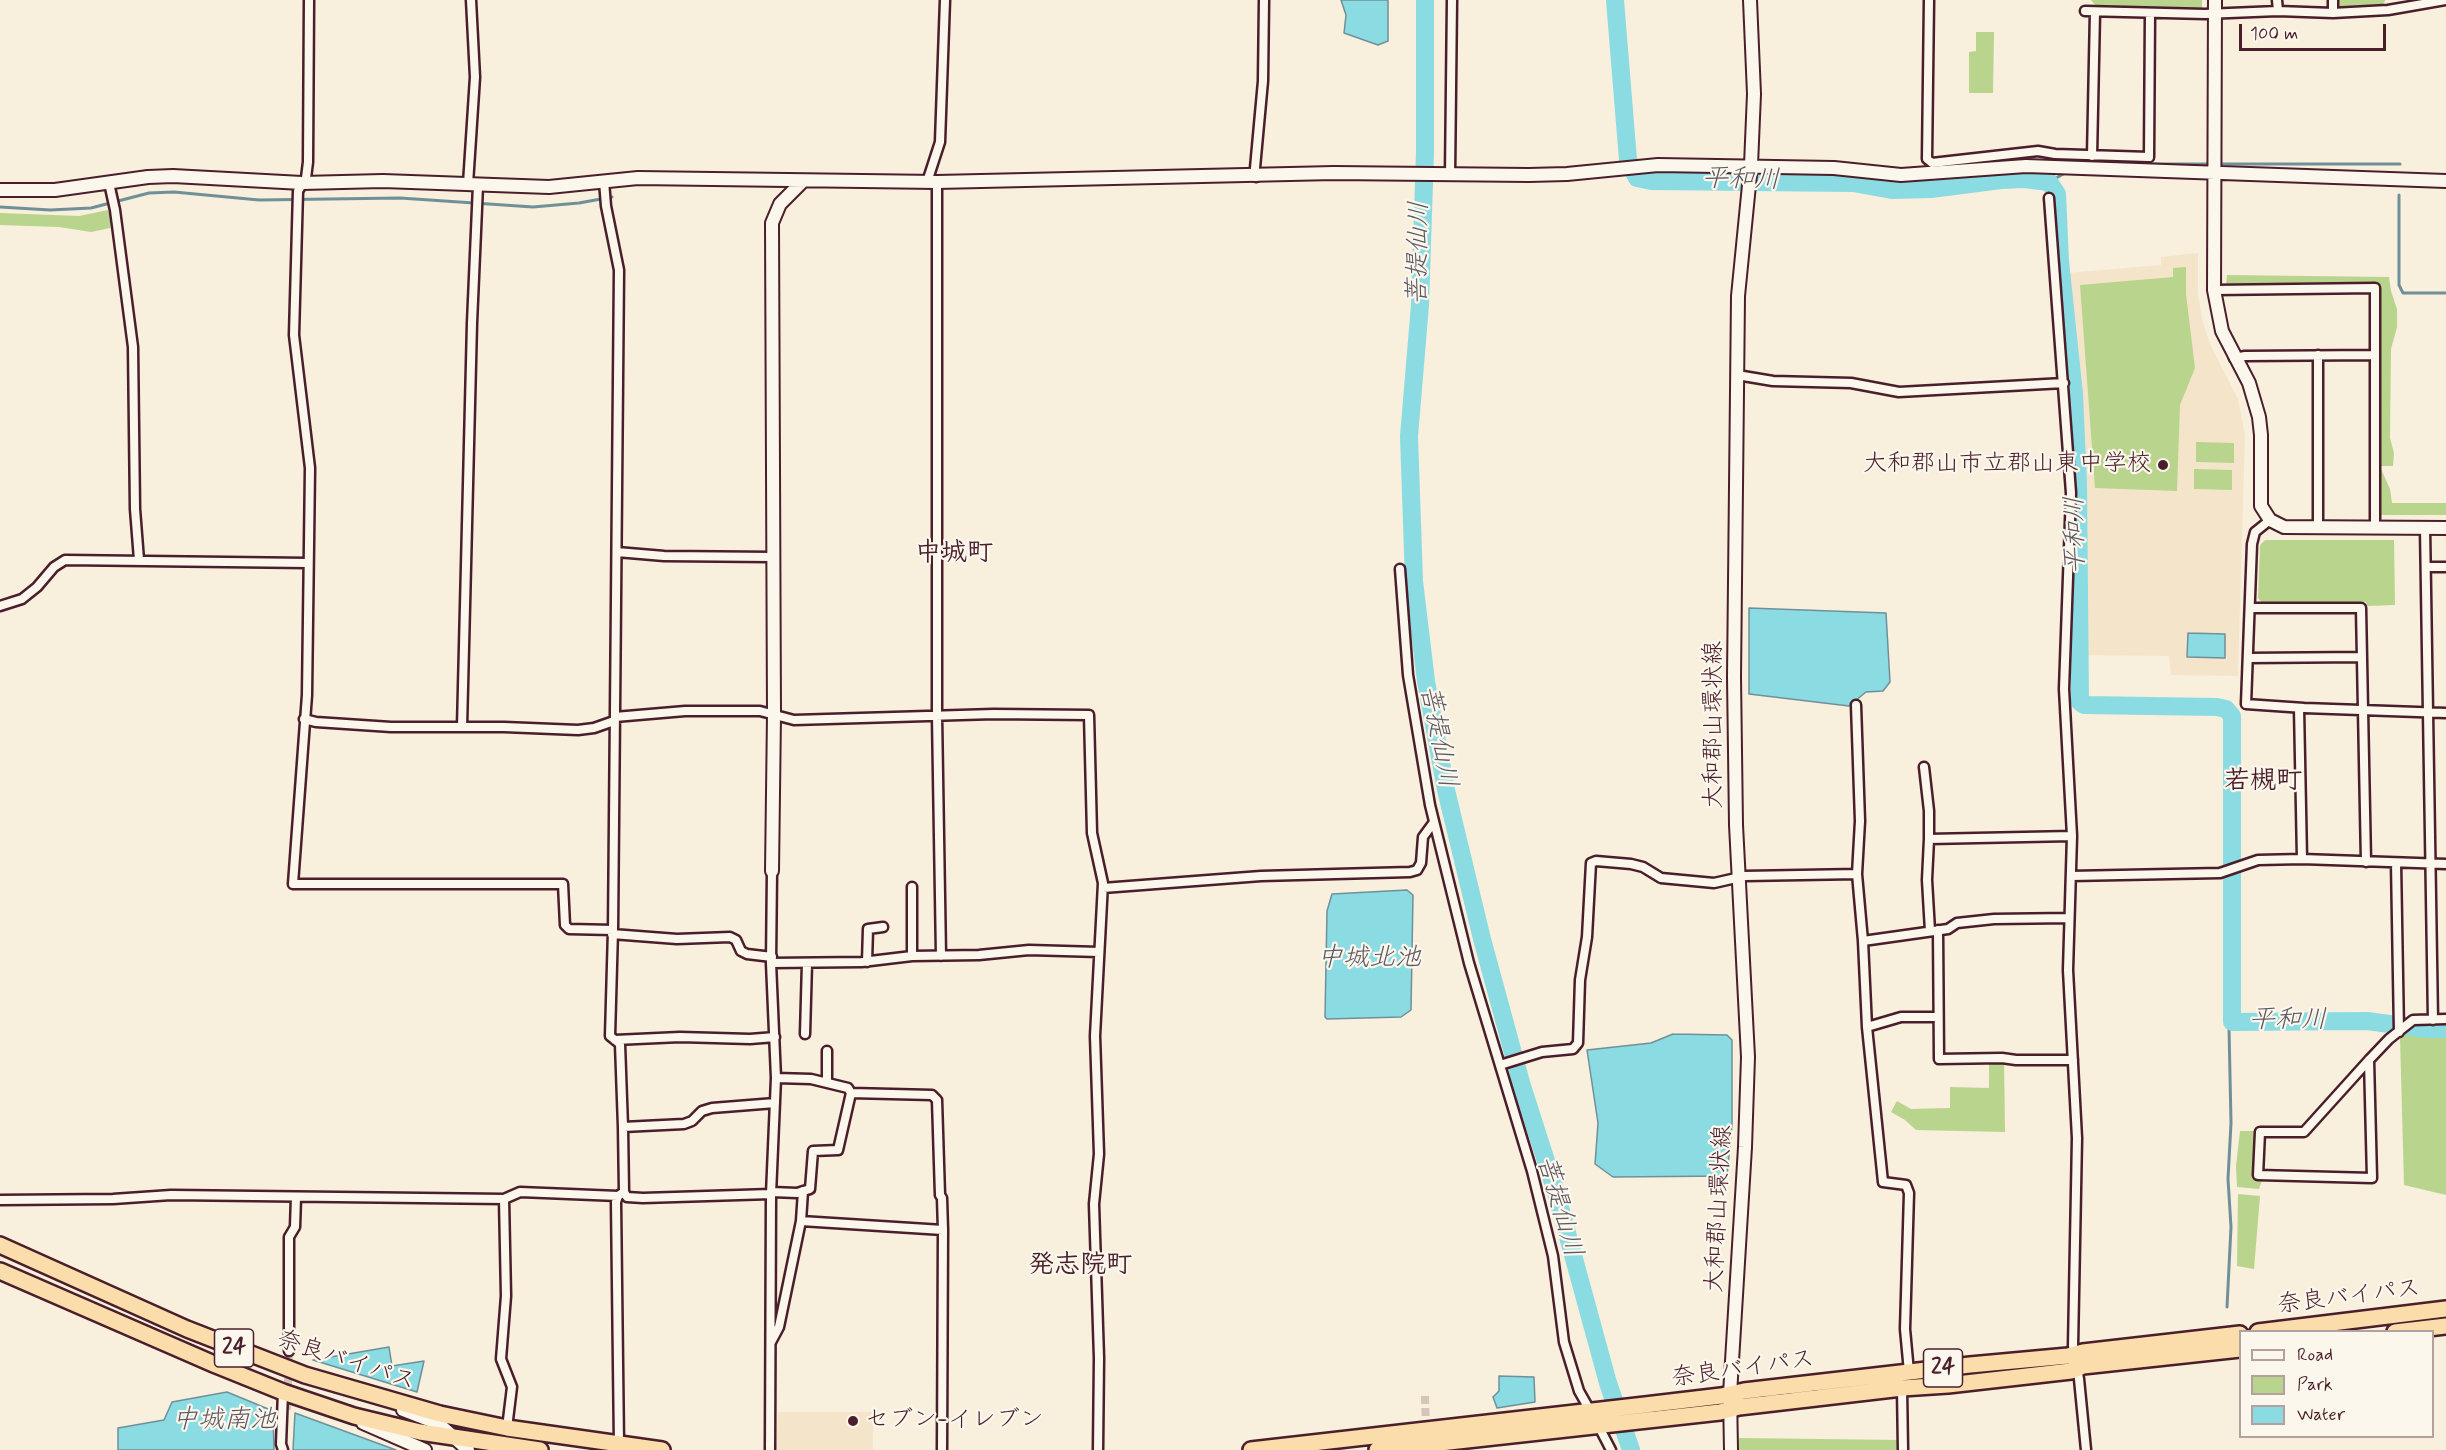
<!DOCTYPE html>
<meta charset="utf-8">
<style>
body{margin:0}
#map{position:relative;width:2446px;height:1450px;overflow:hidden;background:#f8efdd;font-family:Mynerve,sans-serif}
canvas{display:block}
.legend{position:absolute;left:2239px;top:1330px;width:195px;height:108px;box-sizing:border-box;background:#fbf7ec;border:2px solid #b4a19f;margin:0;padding:8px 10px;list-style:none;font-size:18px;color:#4a1f2b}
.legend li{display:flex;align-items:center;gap:12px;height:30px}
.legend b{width:30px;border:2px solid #b4a19f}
.scale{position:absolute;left:2239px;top:24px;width:147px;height:27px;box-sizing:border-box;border:3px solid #4a1f2b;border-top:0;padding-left:8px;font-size:18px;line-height:21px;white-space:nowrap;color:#4a1f2b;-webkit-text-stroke:4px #fbf7ec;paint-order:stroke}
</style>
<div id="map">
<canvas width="2446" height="1450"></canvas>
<ul class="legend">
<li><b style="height:8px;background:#fbf7ec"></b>Road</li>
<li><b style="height:16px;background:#b9d48c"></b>Park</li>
<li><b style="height:16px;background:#8adbe2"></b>Water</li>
</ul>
<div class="scale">100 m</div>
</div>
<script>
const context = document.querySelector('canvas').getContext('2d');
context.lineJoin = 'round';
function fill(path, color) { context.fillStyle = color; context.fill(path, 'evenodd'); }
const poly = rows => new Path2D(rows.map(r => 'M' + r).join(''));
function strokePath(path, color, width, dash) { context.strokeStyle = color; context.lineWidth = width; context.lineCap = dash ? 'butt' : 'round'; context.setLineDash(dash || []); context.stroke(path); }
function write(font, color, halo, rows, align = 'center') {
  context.font = font + ' Mynerve,"Klee One",sans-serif'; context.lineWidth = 4.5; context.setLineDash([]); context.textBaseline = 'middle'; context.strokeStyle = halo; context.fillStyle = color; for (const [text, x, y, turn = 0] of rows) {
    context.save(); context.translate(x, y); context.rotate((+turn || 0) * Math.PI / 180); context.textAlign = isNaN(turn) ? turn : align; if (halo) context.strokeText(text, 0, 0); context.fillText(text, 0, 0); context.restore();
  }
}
const built = poly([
 [2198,253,2198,294,2202,319,2210,344,2238,399,2245,435,2238,676,2171,675,2169,656,2079,655,2083,495,2067,273,2161,265,2161,257],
 [778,1412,873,1412,873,1450,777,1450]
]);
const green = poly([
 [2091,0,2202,0,2202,9,2097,7],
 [2338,0,2385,0,2385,1,2381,7,2342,9,2338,4],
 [1976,32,1994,32,1993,93,1969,93,1969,52,1976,51],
 [108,210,111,221,110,228,91,232,59,227,0,225,0,213,79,216],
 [2186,267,2186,294,2195,368,2180,405,2177,491,2095,488,2080,285,2173,277,2173,268],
 [2227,275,2389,277,2391,291,2397,309,2397,327,2391,349,2390,438,2394,453,2393,466,2381,466,2381,285,2226,285],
 [2196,442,2234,443,2234,463,2196,462],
 [2194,469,2232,470,2232,490,2194,489],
 [2381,469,2390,489,2392,503,2446,503,2446,515,2380,515],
 [2265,540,2394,540,2395,605,2367,606,2366,602,2262,603,2258,598,2260,545],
 [2446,1034,2446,1195,2404,1185,2400,1037,2402,1035],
 [1989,1059,2004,1060,2005,1132,1916,1130,1905,1120,1891,1112,1897,1101,1911,1109,1950,1108,1950,1087,1989,1088],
 [2240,1131,2254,1131,2253,1179,2262,1180,2259,1189,2237,1187,2236,1166],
 [2238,1194,2260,1196,2254,1269,2237,1266],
 [1739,1438,1900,1440,1900,1450,1738,1450]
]);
const water = poly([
 [1341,0,1388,0,1388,41,1378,45,1344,33,1346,15,1341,0],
 [1749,608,1886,613,1890,682,1883,691,1866,692,1849,706,1749,694,1749,608],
 [2188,633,2225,634,2225,658,2187,657,2188,633],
 [1407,890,1413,895,1411,1010,1401,1017,1327,1019,1325,1017,1327,911,1332,894,1407,890],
 [1673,1034,1727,1035,1732,1040,1732,1124,1727,1176,1613,1177,1595,1164,1598,1123,1587,1050,1651,1043,1673,1034],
 [389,1347,392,1366,424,1361,417,1392,313,1360,389,1347],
 [1499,1376,1534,1377,1535,1402,1497,1408,1493,1397,1499,1391,1499,1376],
 [227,1392,273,1411,274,1450,118,1450,118,1428,164,1420,172,1402,227,1392],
 [295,1413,396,1450,293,1450,295,1413]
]);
const stream = poly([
 [2135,164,2212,164],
 [2219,164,2400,164],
 [2049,182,2067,172],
 [2399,195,2399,285,2403,293,2446,293],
 [0,207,50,210,91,208,149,193,174,192,259,200,400,198,533,207,579,203,612,197],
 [2227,1307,2231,1227,2228,1179,2231,1123,2229,1028,2232,1022]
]);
const river = poly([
 [1425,0,1425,152,1420,305,1409,436,1414,581,1426,681,1446,790,1482,939,1522,1086,1555,1189,1608,1383,1631,1450],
 [1615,0,1628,160,1637,178,1651,181,1853,183,1892,190,1931,189,2001,180,2024,179,2049,182,2057,194,2060,261,2074,394,2078,484,2080,702,2084,705,2217,707,2226,709,2232,716,2232,1022,2367,1021,2427,1029,2446,1029]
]);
const streetTunnel = poly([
 [1425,1396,1426,1432],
 [287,1410,289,1351]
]);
const street = poly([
 [309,0,308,162,306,178,298,191,294,335,310,468,307,695,293,884,563,884,565,925,569,929,613,930],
 [1929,0,1927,159,1932,163,2038,151,2055,154,2149,157,2150,13],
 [2277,0,2278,11],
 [2085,11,2205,14,2278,11,2333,13,2388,10,2446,0],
 [2333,13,2333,0],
 [2092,156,2095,12],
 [1450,175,1452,0],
 [1256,177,1255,168,1263,81,1264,0],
 [604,181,606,206,619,270,613,930,610,1036,620,1044,623,1127,624,1192,618,1196,616,1202,619,1445],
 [927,182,940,142,945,0],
 [937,182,937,716,941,956],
 [109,183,115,210,133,347,135,509,139,560],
 [468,184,475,77,471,0],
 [2049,198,2071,493,2064,689,2072,836,2068,970,2077,1138,2073,1346,2079,1379,2086,1450],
 [2214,290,2375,288,2375,528],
 [2234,358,2245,356,2375,355],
 [1737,375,1773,381,1851,383,1899,392,2064,383],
 [2270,520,2255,532,2252,544,2246,704,2304,708,2446,713],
 [2318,527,2318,355],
 [2425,528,2433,1020],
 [617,552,664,556,773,557],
 [2426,567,2446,567],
 [1400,569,1408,675,1430,805,1469,963,1532,1171,1553,1256,1564,1342,1579,1391,1592,1414],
 [0,606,22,599,37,587,54,567,65,560,308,563],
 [2250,608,2361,608,2366,862],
 [2249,658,2362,657],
 [1856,705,1860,821,1857,874],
 [2299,708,2302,859],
 [615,717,685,711,760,711,794,720,994,714,1089,715,1092,833,1103,883,1095,1036,1099,1154,1094,1204,1099,1358,1098,1450],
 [304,719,316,722,391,727,504,727,578,730,594,728,614,721],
 [462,727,472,323,478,185],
 [1924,767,1929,811,1929,839],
 [2396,863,2399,1032],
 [2071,876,2220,873,2258,860,2302,859,2446,864],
 [1103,888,1261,876,1410,872,1417,870,1421,863,1423,837,1434,822],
 [1938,930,1939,1059,2002,1058,2016,1060,2073,1060],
 [1930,931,1927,880,1929,839,2072,836],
 [612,934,677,939,730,937,736,940,741,951,747,954,772,957],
 [1863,941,1948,929,1957,923,1994,919,2069,918],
 [912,956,912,887],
 [867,962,868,929,883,927],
 [771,963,862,962,912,956,979,955,1029,950,1099,952],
 [1867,1027,1901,1017,1938,1017],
 [805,1034,807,963],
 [615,1040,680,1037,750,1039,775,1037],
 [2369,1060,2372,1178,2258,1175,2260,1132,2304,1132,2369,1060],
 [2369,1060,2389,1039,2413,1020,2446,1019],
 [1500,1065,1542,1052,1573,1049,1578,1043,1580,980,1587,937,1591,863,1596,861,1631,864,1643,867,1661,878,1714,883,1745,876,1857,874,1863,941,1867,1027,1883,1182,1906,1185,1909,1193,1905,1329,1909,1372],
 [776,1078,811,1079,848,1088,851,1093,932,1095,937,1100,940,1195,942,1198,943,1230,942,1450],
 [827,1082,827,1051],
 [623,1127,684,1124,692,1121,702,1111,712,1108,775,1103],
 [624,1192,627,1197,643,1198,771,1194],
 [772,1192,797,1193,810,1189,813,1151,838,1150,851,1093],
 [504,1199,506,1296,501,1359,512,1387,507,1428],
 [0,1200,113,1199,171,1195,504,1199,520,1192,618,1196],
 [801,1221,943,1230],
 [771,1342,779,1327,801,1221,803,1191],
 [289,1351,289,1237,295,1227,296,1197],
 [1902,1388,1903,1450],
 [283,1392,281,1444,283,1450],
 [1598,1425,1611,1450],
 [770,1450,771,1194,776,1078,771,963,772,871]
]);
const secondary = poly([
 [2215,0,2214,290,2222,331,2249,383,2259,417,2261,435,2261,506,2270,520,2284,527,2446,528],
 [0,190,55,190,148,177,173,176,302,183,383,181,549,187,638,178,937,182,1334,173,1529,175,1567,174,1658,165,1834,168,1901,175,2026,166,2446,181],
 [772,871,774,715,772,223,780,204,802,182],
 [403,1410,439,1424,468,1450],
 [363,1423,425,1450],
 [1731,1450,1730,1394,1745,1147,1748,1057,1736,825,1734,677,1738,296,1751,165,1754,94,1750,0]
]);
const highway = poly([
 [0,1245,187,1329,305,1375,440,1414,507,1428,662,1450],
 [0,1271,216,1365,283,1392,354,1416,420,1432,540,1450],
 [2258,1332,2446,1309],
 [2395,1332,2446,1326],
 [1251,1450,1645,1405,1721,1396,1744,1391,1970,1365,2068,1356,2083,1352,2240,1334],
 [1377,1450,1720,1412,1739,1407,1902,1388,1948,1385,2071,1371,2083,1366,2240,1349]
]);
const markers = [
 [2163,465,6,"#4a1f2b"],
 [853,1421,6,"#4a1f2b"]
];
const shields = [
 [234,1348,39],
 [1943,1368,39]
];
const shieldNames = [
 ["24",234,1348],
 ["24",1943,1368]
];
const poiNames = [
 ["大和郡山市立郡山東中学校",2151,465],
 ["セブン-イレブン",865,1421,"left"]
];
const streetNames = [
 ["大和郡山環状線",1715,725,-90],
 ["大和郡山環状線",1720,1209,-87],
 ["奈良バイパス",2349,1298,-7],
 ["奈良バイパス",346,1362,18],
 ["奈良バイパス",1743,1370,-8]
];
const waterNames = [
 ["平和川",1741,181,1],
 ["菩提仙川",1420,253,-89],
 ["平和川",2077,535,-91],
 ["菩提仙川",1437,737,79],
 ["中城北池",1369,960],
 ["平和川",2288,1022],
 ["菩提仙川",1558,1207,74],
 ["中城南池",224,1422]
];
const neighbourhoodNames = [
 ["中城町",954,555],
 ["若槻町",2263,783],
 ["発志院町",1080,1267]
];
fill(built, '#f4e5ca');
fill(green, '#b9d48c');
fill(water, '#8adbe2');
strokePath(water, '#709099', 1.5);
strokePath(stream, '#709099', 3);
strokePath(river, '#8adbe2', 18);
strokePath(streetTunnel, '#d5c5b9', 8, [8, 4]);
strokePath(street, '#4a1f2b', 13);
strokePath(secondary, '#4a1f2b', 16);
strokePath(highway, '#4a1f2b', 20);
strokePath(street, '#fbf7ec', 8);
strokePath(secondary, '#fbf7ec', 12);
strokePath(highway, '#fbddab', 15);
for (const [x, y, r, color] of markers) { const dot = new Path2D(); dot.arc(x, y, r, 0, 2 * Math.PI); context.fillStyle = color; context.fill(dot); strokePath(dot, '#fbf7ec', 2); }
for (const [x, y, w] of shields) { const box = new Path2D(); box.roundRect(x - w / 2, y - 19, w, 38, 4.5); context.fillStyle = '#fbf7ec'; context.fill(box); strokePath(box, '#4a1f2b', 1.5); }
write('bold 22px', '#4a1f2b', null, shieldNames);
write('24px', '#4a1f2b', '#fbf7ec', poiNames, 'right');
write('24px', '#4a1f2b', '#fbf7ec', streetNames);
write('italic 26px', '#5d5762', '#fbf7ec', waterNames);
write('bold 26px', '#4a1f2b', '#fbf7ec', neighbourhoodNames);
</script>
